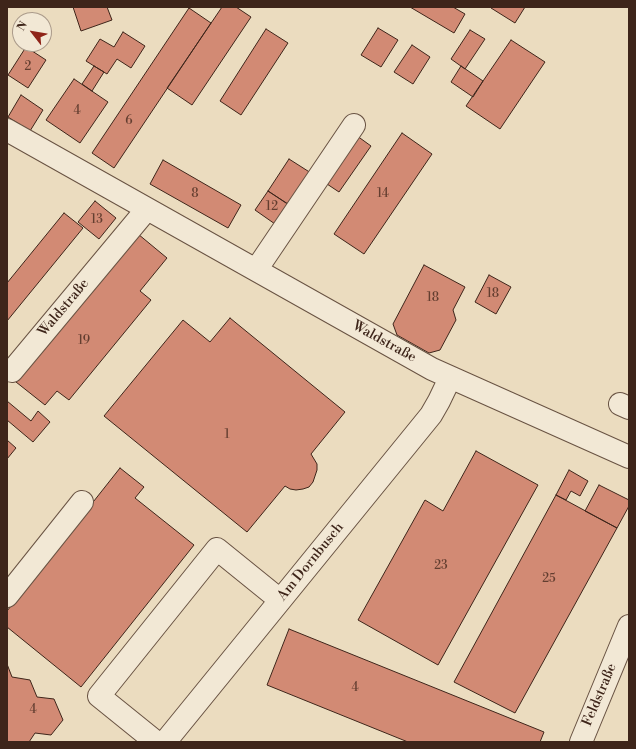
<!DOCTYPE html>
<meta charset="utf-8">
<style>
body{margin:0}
#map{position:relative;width:636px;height:749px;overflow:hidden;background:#ebdcbf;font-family:"Libre Bodoni",serif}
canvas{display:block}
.frame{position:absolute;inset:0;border:8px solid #3e251a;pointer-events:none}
.north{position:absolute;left:12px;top:12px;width:40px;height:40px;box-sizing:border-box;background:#f2e8d5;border:1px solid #aa9a8a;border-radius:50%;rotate:301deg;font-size:11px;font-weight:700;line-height:16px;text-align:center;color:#3e251a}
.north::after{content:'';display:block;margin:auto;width:14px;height:18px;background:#8f2418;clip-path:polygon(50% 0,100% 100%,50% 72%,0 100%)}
</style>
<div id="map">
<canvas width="636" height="749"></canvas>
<div class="frame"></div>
<div class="north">N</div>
</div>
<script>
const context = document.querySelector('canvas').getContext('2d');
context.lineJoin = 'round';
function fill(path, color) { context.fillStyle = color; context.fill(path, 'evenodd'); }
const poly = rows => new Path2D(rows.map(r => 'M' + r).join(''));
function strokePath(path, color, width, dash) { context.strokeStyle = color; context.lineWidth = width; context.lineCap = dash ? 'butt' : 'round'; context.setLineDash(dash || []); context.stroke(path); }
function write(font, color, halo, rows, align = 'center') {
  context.font = font + ' "Libre Bodoni",serif'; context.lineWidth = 3.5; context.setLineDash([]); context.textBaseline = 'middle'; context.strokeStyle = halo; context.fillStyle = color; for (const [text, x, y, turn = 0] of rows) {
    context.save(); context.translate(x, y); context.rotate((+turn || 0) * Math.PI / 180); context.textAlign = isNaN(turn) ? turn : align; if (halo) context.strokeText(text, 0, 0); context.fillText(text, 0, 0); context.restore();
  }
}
const building = poly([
 [73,7,107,7,112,20,81,31,73,7],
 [222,7,236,7,251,17,192,105,167,88,222,7],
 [410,7,453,7,465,14,454,33,410,7],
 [492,7,525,7,515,23,491,8,492,7],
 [189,8,211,23,114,168,92,153,189,8],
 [378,28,398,40,381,67,361,55,378,28],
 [266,29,288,43,241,115,220,101,266,29],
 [470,30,485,39,465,69,451,59,470,30],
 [123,32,145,46,131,68,117,59,107,74,86,61,100,39,114,47,123,32],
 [511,40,545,62,500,129,466,106,511,40],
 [412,45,430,57,413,84,394,72,412,45],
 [26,47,46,60,28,88,8,75,26,47],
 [94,66,104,72,92,91,82,84,94,66],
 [461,66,483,81,473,97,451,82,461,66],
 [74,79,108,102,80,143,46,120,74,79],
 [21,95,43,110,30,131,8,117,21,95],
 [353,133,371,146,339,192,321,180,353,133],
 [402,133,432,154,364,254,334,234,402,133],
 [289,159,311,173,289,205,268,191,289,159],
 [163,160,241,205,228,228,150,184,163,160],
 [268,191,288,204,275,224,255,210,268,191],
 [95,201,116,218,99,239,78,222,95,201],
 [64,213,83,228,7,321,7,283,64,213],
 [138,234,167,258,140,291,151,300,69,400,57,391,45,405,16,382,138,234],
 [424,265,465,287,453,310,456,320,440,350,429,353,397,335,393,324,424,265],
 [489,275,511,287,496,314,475,302,489,275],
 [230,318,345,412,311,454,317,464,317,470,313,482,309,487,303,489,296,490,290,489,285,486,247,532,104,416,183,320,210,342,230,318],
 [7,401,31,421,38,411,50,422,33,442,7,420,7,401],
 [7,440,16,448,7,459,7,440],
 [476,451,538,485,438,665,358,620,425,500,443,511,476,451],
 [120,468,144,487,135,498,194,545,81,687,7,627,7,611,120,468],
 [569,470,588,481,580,496,571,491,566,500,556,495,569,470],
 [599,485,629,500,629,506,617,528,585,511,599,485],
 [556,495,617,528,515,713,454,682,556,495],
 [289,629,544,732,540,742,408,742,267,685,289,629],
 [7,664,12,677,30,680,37,697,54,699,63,720,51,735,35,733,29,742,7,742,7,664]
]);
const minor = poly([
 [7,130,432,369,629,457],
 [256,270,354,125],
 [12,371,147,209],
 [620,404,629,408],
 [7,596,82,502],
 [156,742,99,696,217,549,280,600],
 [165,742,431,415,439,401,450,378],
 [581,742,629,626]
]);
const numberNames = [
 ["2",28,67],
 ["4",77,111],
 ["6",129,121],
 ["8",195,194],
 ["14",383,194],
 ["12",272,207],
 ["13",97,220],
 ["18",493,294],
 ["18",433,298],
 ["19",84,341],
 ["1",227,435],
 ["23",441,566],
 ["25",549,579],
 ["4",355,688],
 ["4",33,710]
];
const streetNames = [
 ["Waldstraße",64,308,-50],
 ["Waldstraße",384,342,29],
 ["Am Dornbusch",311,562,-51],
 ["Feldstraße",600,695,-67]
];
fill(building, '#d28a74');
strokePath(building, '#3e251a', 1);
strokePath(minor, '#695343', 24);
strokePath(minor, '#f2e8d5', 22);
write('12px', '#633e30', null, numberNames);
write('14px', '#3e251a', '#f2e8d5', streetNames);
</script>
